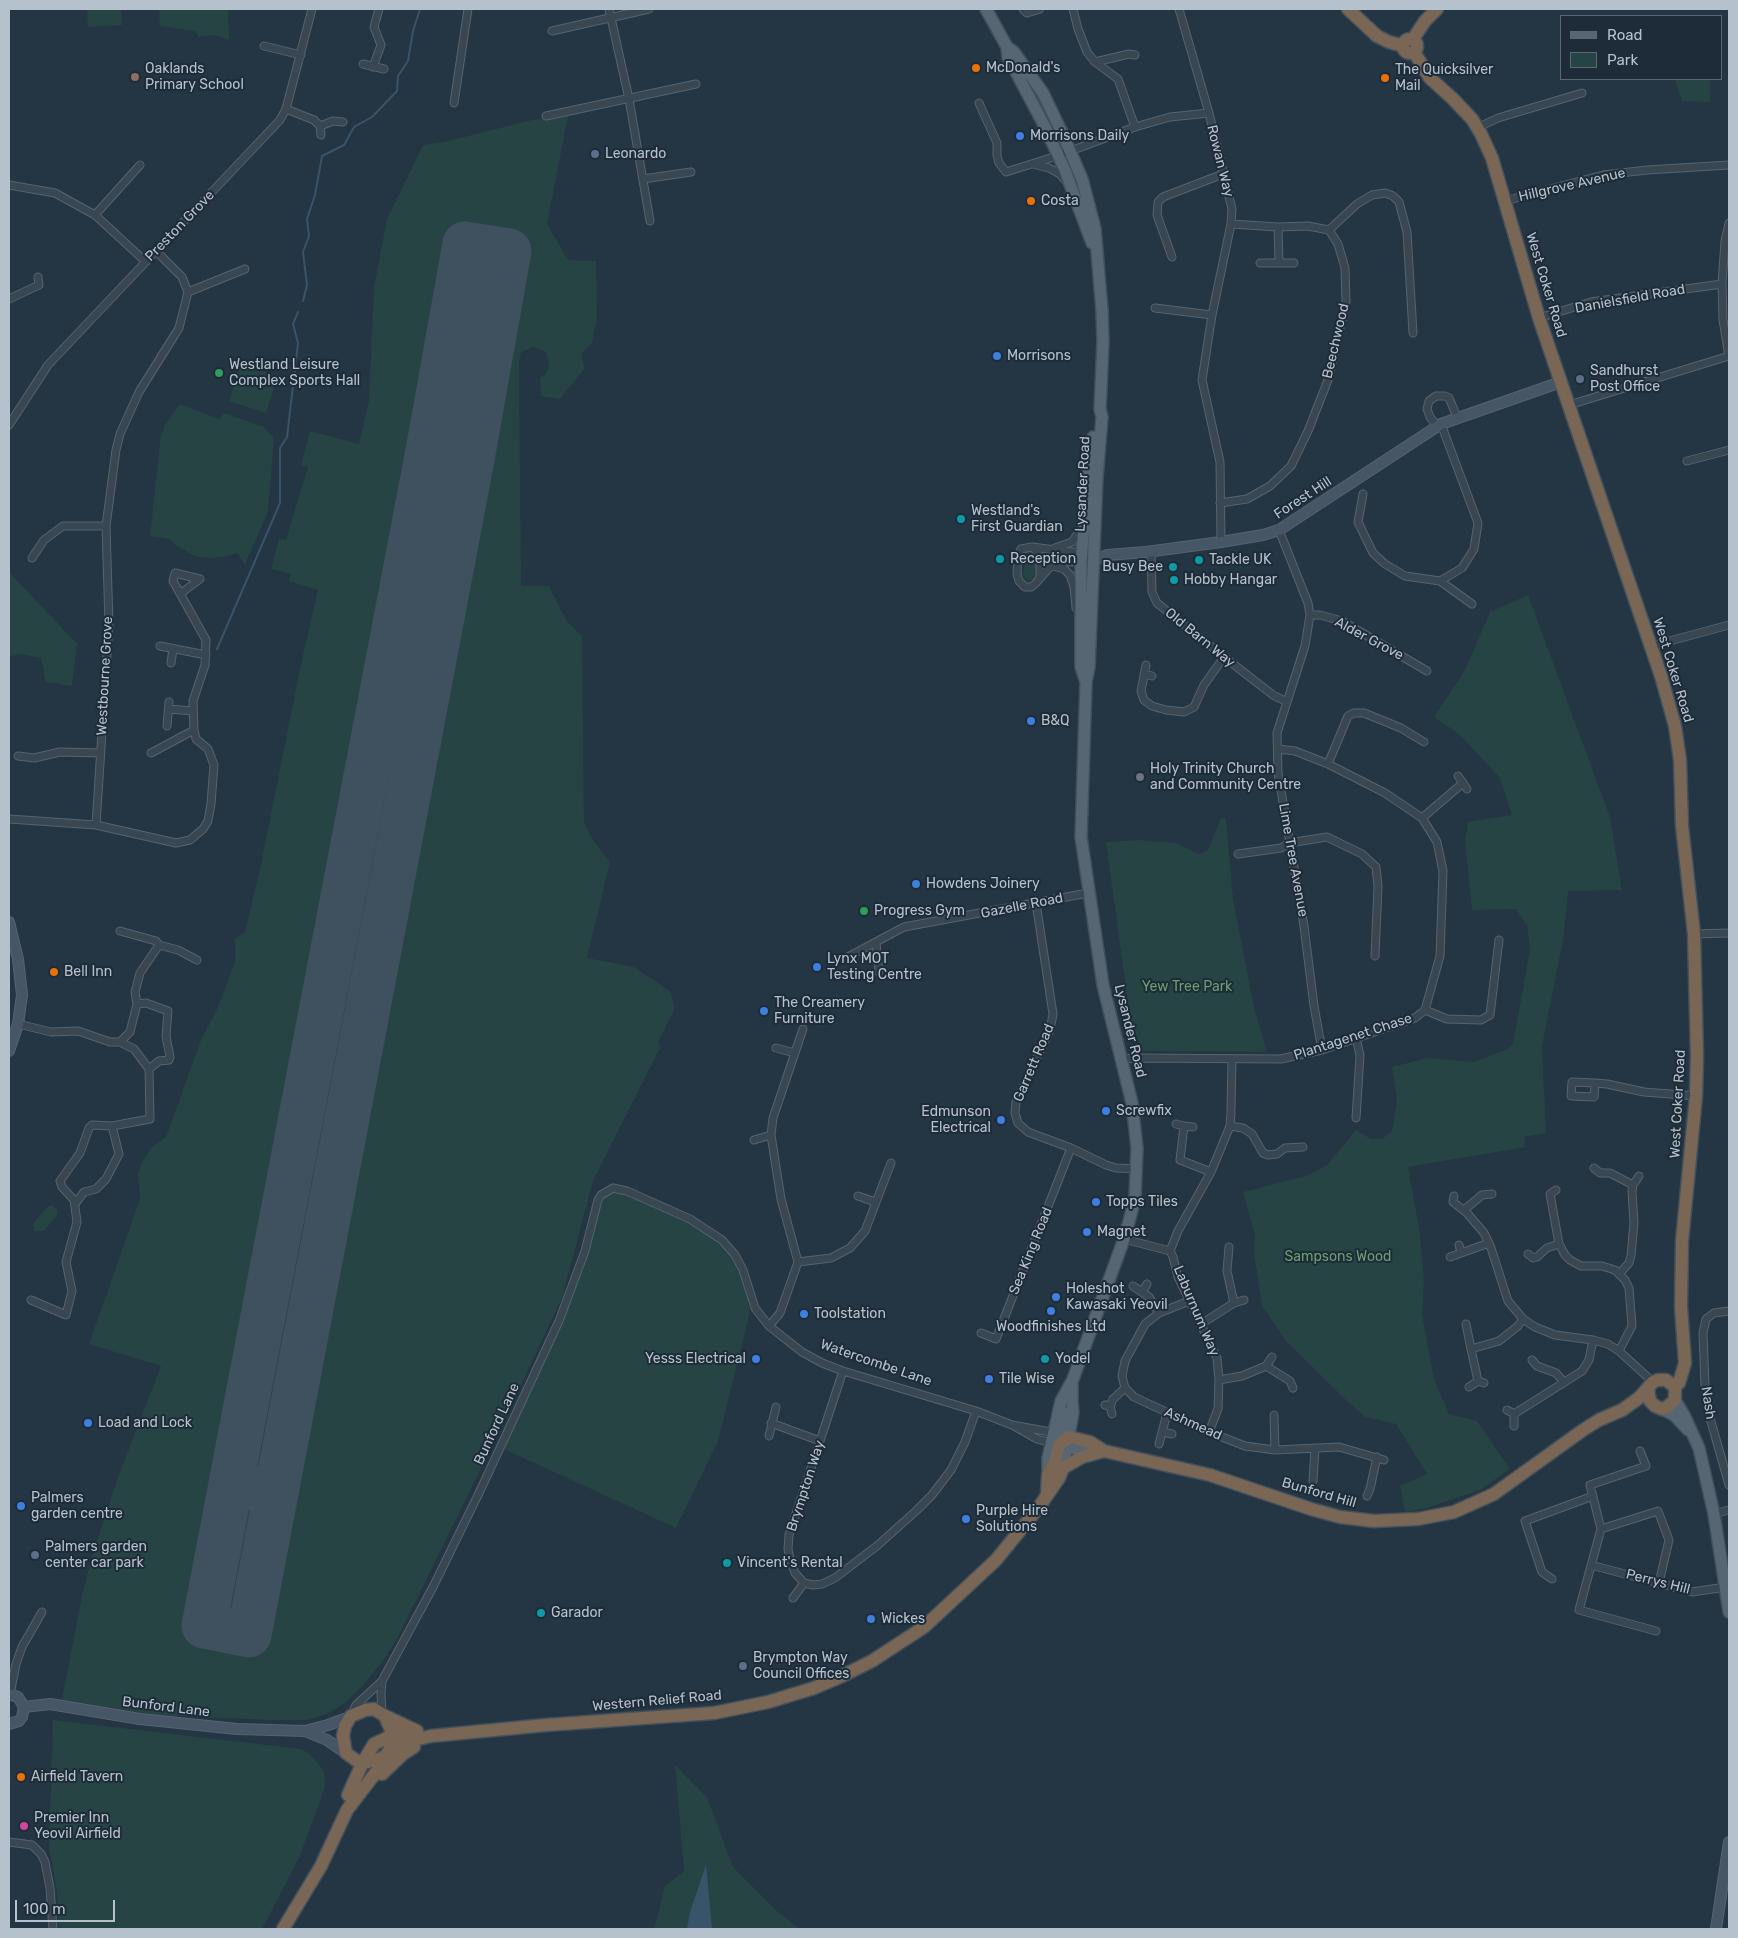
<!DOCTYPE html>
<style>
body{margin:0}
#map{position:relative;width:1738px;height:1938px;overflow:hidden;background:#243543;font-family:Rubik,sans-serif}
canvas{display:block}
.frame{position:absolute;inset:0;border:10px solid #b5c1cc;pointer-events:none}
.legend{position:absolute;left:1560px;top:15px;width:162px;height:65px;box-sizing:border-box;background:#1d2c38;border:1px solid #5a6873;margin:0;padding:6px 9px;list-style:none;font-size:15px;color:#b5c1cc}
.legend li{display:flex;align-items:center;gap:10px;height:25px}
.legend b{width:25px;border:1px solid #5a6873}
.scale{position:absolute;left:15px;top:1900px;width:100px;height:22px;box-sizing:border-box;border:2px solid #b5c1cc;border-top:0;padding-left:6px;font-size:15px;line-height:18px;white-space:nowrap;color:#b5c1cc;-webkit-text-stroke:4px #1d2c38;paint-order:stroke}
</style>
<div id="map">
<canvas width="1738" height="1938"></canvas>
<div class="frame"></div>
<ul class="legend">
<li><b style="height:6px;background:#566672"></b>Road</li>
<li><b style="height:14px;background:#264443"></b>Park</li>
</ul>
<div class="scale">100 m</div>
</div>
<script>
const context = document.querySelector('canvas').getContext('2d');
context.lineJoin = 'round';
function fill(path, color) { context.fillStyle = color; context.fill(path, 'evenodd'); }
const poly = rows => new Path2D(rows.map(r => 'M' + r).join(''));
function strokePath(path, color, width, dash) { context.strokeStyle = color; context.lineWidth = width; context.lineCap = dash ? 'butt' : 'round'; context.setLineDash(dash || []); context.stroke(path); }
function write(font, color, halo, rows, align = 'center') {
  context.font = font + ' Rubik,sans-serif'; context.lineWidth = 4; context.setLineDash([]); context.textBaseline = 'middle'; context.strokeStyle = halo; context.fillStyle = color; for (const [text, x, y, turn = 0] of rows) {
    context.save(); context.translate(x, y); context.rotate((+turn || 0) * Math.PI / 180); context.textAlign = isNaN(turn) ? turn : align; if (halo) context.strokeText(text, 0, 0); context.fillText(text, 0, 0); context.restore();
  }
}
const green = poly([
 [87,9,121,9,122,25,88,27],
 [159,9,228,9,229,40,215,35,199,37,195,31,160,26],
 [1675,79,1710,79,1710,102,1682,101],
 [568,116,547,224,568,260,596,261,597,319,592,343,581,354,585,368,560,399,541,396,540,378,546,374,549,366,546,352,533,347,521,352,519,363,521,586,549,586,566,620,582,637,584,822,592,839,610,862,587,958,634,967,670,991,675,1008,658,1042,660,1048,593,1181,562,1298,497,1436,397,1639,382,1662,365,1683,345,1703,327,1714,307,1720,270,1720,157,1715,62,1700,82,1595,93,1553,118,1477,161,1366,89,1344,140,1199,138,1174,141,1164,152,1147,166,1137,201,1040,218,1007,235,962,235,939,245,932,260,869,301,664,318,590,289,581,291,574,271,569,279,539,286,540,308,467,301,465,310,431,359,444,369,400,374,287,387,219,423,145,444,142,532,120],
 [241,364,278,376,266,413,229,401],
 [180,404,219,419,224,413,264,427,274,438,268,512,245,565,237,553,228,556,213,558,197,557,177,546,170,539,150,536,161,435,165,425],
 [1026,551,1030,551,1037,558,1038,572,1032,580,1029,581,1026,580,1023,575],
 [9,572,77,644,72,686,46,682,41,658,19,654,9,657],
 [1528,595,1610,817,1622,890,1568,891,1564,935,1542,1046,1546,1133,1524,1137,1525,1147,1408,1167,1420,1233,1424,1282,1422,1314,1434,1379,1449,1414,1477,1421,1510,1469,1480,1490,1427,1508,1405,1512,1400,1486,1427,1474,1396,1424,1365,1417,1349,1403,1286,1341,1262,1306,1254,1253,1255,1236,1243,1192,1309,1175,1327,1165,1356,1130,1371,1139,1382,1139,1392,1131,1397,1100,1392,1067,1427,1058,1474,1062,1508,1049,1513,1043,1530,950,1527,925,1516,909,1472,910,1465,842,1468,822,1512,815,1500,778,1459,734,1434,717,1465,670,1490,612],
 [1221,818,1226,819,1233,899,1254,1007,1267,1052,1141,1051,1128,1003,1106,842,1139,840,1175,843,1199,854,1208,850],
 [618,1192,627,1195,688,1222,710,1235,725,1249,743,1273,750,1312,718,1441,676,1528,504,1449,559,1327,601,1200,610,1193],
 [48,1206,53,1206,57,1210,57,1215,44,1231,34,1231,33,1224],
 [53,1720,301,1749,307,1752,317,1762,324,1772,325,1788,299,1858,262,1929,59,1929,57,1891,49,1848],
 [675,1765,707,1797,733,1867,778,1912,800,1929,654,1929,665,1886,684,1871]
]);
const water = poly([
 [706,1865,712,1929,687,1929,690,1912]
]);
const stream = poly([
 [303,301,307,285,303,252,309,236,307,219,315,195,322,156,344,145,354,127,372,117,397,91,398,76,408,61,413,31,420,9],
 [217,649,280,503,280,448,287,437,298,343,293,324,298,312]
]);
const runway = poly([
 [465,244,509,251,472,459,428,451,465,244],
 [428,451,472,459,276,1493,231,1484,428,451],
 [231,1484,276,1493,249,1635,204,1626,231,1484]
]);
const street = poly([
 [609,9,629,99,650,221],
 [1023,9,1027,13,1040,9],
 [1073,9,1078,29,1087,52,1095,62,1118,79,1135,127],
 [1179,9,1209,113,1232,209,1231,224,1212,315,1202,380,1220,462,1221,542],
 [552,31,649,9],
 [264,46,301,55],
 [1095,62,1129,54,1135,55],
 [363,64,384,69],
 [373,67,381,45,374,27,379,9],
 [454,103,468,9],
 [979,103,997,143,997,155,999,163,1006,172,1057,156,1135,127,1170,117,1209,113],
 [286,109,314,120,320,126,321,135],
 [546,116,696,84],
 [320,126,333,121,343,122],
 [1477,128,1498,118,1582,93],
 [1033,164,1049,168,1060,174,1065,180],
 [643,179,691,172],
 [9,185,55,193,95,215,146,262],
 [1505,201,1603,175,1647,170,1729,165],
 [95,215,140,165],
 [1729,223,1725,241,1722,284,1723,320,1729,356],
 [1278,227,1279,263],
 [1329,230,1357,204,1372,195,1385,193,1393,196,1399,202,1407,232,1413,333],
 [1172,257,1157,215,1158,202,1163,197,1223,174],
 [1260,263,1294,263],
 [188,292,245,269],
 [9,299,39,285,38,277],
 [1155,308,1212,315],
 [1539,318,1591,302,1722,284],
 [1569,405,1729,356],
 [9,425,48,365,280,120,286,109,312,9],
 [1437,426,1430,417,1427,409,1429,401,1436,396,1445,396,1449,398,1457,417],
 [1687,461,1729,450],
 [1363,494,1358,522,1373,553,1385,564,1405,576,1440,581,1462,568,1474,549,1478,523,1441,424],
 [1220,503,1247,499,1270,486,1291,466,1308,431,1328,380,1346,302,1345,268,1338,244,1329,230,1308,226,1278,227,1231,224],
 [1279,530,1308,603,1310,615,1305,646,1277,733,1278,773,1304,926,1314,1006,1322,1050],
 [1032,547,1071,552,1083,552],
 [1055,548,1072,542,1081,529],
 [1151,552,1152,592,1157,603,1242,671,1273,695,1287,702],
 [32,558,44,540,63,526,106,526],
 [1053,566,1064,569,1070,575,1074,587,1076,608],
 [1040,577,1040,562,1038,553,1032,547,1021,549,1018,555,1017,574,1019,581,1025,587,1031,587,1035,584,1049,568,1061,562,1083,562],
 [1440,581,1472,604],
 [1310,615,1320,615,1342,621,1427,671],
 [160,646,206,655],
 [1651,646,1729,625],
 [171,663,173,649],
 [1146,665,1141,691,1144,700,1152,706,1166,710,1184,712,1194,707,1204,685,1224,657],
 [1144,674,1152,676],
 [169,709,193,711],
 [167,726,169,702],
 [151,753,194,730],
 [18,756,34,758,60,752,101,753],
 [1328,764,1348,716,1354,713,1364,713,1401,728,1424,742],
 [1458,776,1467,789],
 [1422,818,1463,783],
 [9,819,96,825,176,843,190,840,203,829,208,821,211,804,214,765,208,749,196,739,194,730,193,701,205,665,206,640,173,581,175,573,200,579,181,593],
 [96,825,109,624,106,526,116,450,120,434,139,392,179,328,188,292,182,277,156,251],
 [1238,854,1281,848,1289,843,1327,837,1362,854,1376,867,1378,886,1375,956],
 [1036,903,1053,1014,1050,1030,1016,1102,1015,1113,1018,1123,1028,1132,1071,1148,1106,1165,1116,1168,1137,1169],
 [1694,934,1729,933],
 [876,943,879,972],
 [159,945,178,950,197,960],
 [844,959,904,927,1088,893],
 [137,1004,146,1003,168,1011,166,1036,170,1057,169,1060,159,1061,149,1069],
 [1425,1010,1447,1019,1481,1020,1490,1015,1499,940],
 [18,1024,51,1032,78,1031,110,1042,120,1042,134,1049,149,1069,150,1119,112,1126,92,1125,89,1128,80,1153,60,1181,62,1187,74,1200,77,1222,66,1262,72,1291,66,1315,31,1300],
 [1356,1038,1360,1055,1356,1118],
 [120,1042,130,1032,137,1004,135,992,140,973,159,945,156,941,120,931],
 [776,1048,795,1053],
 [1122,1059,1137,1058,1281,1059,1322,1050,1415,1018,1425,1010,1440,956,1443,871,1437,842,1422,818,1385,793,1328,764,1295,751,1278,749],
 [1595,1083,1594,1097,1571,1096,1572,1082,1595,1083,1607,1084,1644,1092,1696,1096],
 [1231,1109,1232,1059],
 [1176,1124,1184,1126,1180,1160,1211,1172],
 [1184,1126,1193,1127],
 [1230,1126,1243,1128,1252,1134,1263,1153,1268,1155,1277,1154,1285,1148,1303,1147],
 [754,1140,771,1135],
 [1594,1168,1600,1173,1610,1173,1633,1185],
 [1556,1190,1550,1194,1559,1244,1565,1255,1570,1260,1581,1266,1602,1266,1615,1270,1625,1280,1629,1288,1632,1326,1619,1351],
 [858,1196,875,1202],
 [1454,1196,1453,1202,1467,1213,1484,1233,1491,1248,1508,1301,1523,1319,1535,1327,1555,1335,1593,1340,1608,1344,1619,1351,1653,1382],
 [75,1204,84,1192,96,1189,106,1179,119,1154,112,1126],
 [1464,1210,1482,1195,1492,1194],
 [1124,1239,1170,1251],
 [1459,1245,1461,1252],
 [1528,1254,1533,1258,1537,1257,1547,1248,1559,1244],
 [1450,1257,1489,1243],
 [798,1262,831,1258,850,1248,865,1231,891,1163],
 [1619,1274,1629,1263,1631,1256,1634,1223,1632,1191,1633,1185,1639,1176],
 [1133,1286,1149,1297,1159,1313],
 [1142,1292,1147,1284],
 [1189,1301,1159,1313,1145,1324,1125,1361,1122,1376,1125,1388,1134,1397,1209,1432,1245,1446,1275,1450,1339,1447,1384,1460],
 [1234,1303,1244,1300],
 [1729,1311,1714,1313,1706,1319,1703,1333,1705,1385,1710,1418,1729,1485],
 [1201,1324,1234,1303,1227,1271,1229,1247],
 [1466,1324,1471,1349],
 [769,1326,780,1313,798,1262,781,1199,771,1135,773,1118,803,1029],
 [981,1333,996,1339,1071,1148],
 [1532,1360,1537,1366,1556,1373,1564,1382],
 [1266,1366,1272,1357],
 [843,1371,789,1535,788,1549,790,1559,795,1573,804,1583,813,1585,822,1584,835,1578,878,1545,916,1511,932,1495,951,1470,965,1442,976,1411],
 [1219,1380,1242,1376,1266,1366,1290,1381,1293,1388],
 [1484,1383,1478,1381,1471,1349,1499,1341,1518,1326,1523,1319],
 [1469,1387,1478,1381],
 [1105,1405,1110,1406,1113,1399,1125,1388],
 [1110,1406,1112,1414],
 [1507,1410,1514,1414],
 [1274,1415,1275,1450],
 [771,1423,820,1441],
 [1014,1426,1037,1439,1051,1443],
 [1514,1426,1514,1414,1582,1371,1589,1360,1593,1340],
 [1162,1432,1172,1434],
 [1209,1432,1218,1409,1219,1380,1217,1358,1178,1277,1173,1257,1170,1251,1178,1231,1211,1172,1230,1126,1231,1113],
 [769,1436,776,1407],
 [1159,1444,1167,1413],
 [1640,1451,1646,1466,1590,1485,1601,1529,1579,1610,1656,1631],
 [1313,1481,1315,1448],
 [1367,1496,1370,1489,1377,1457],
 [1714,1514,1729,1510],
 [1601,1529,1658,1511,1669,1540,1659,1583],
 [1591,1565,1692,1592,1719,1588,1725,1584],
 [1552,1579,1542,1572,1525,1521,1593,1496],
 [793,1598,804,1583],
 [382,1681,381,1694,382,1713],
 [10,1694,16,1664,22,1647,42,1612],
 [351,1716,356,1705,382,1681,433,1587,480,1491,559,1321,585,1251,598,1200,601,1195,613,1188,627,1191,690,1219,722,1240,735,1255,743,1270,755,1308,769,1326,802,1352,822,1363,843,1371,976,1411,1012,1425,1056,1433],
 [9,1842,32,1845,41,1854,45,1862,50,1888,53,1929]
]);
const secondary = poly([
 [1093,561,1107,555,1146,552,1221,542,1263,535,1279,530,1441,424,1561,382],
 [9,922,18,959,22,995,18,1024,9,1051],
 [9,1694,18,1697,24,1707,22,1717,19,1721,9,1724],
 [24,1707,50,1704,140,1719,237,1729,305,1731,328,1725,350,1717],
 [305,1731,327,1740,346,1753],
 [1716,1929,1729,1842]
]);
const primary = poly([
 [986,9,1007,47,1008,57,1044,125,1064,168,1092,243],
 [1007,47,1014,52,1043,93,1064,137,1082,179,1095,228,1102,311,1103,342,1100,409,1102,417,1097,477,1089,667,1086,682,1081,837,1103,985,1132,1103,1137,1148,1135,1198,1130,1218,1124,1239,1073,1379,1061,1401,1048,1458,1048,1475],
 [1086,682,1081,667,1081,562,1088,476,1093,437],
 [1675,1400,1684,1415,1699,1448,1714,1514,1729,1612],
 [1662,1409,1674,1415,1688,1430],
 [1051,1443,1058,1438,1061,1434,1067,1413],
 [1061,1445,1093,1454],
 [1063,1468,1073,1413,1072,1401,1072,1383]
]);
const highway = poly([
 [1348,9,1377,36,1389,42,1403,46],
 '1403 46a7 7 0 1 1 14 0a7 7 0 1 1-14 0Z',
 [1413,39,1425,21,1437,9],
 [1414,52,1430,78,1453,99,1472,119,1481,134,1492,158,1539,318,1661,676,1675,726,1680,760,1682,826,1694,934,1697,1056,1696,1096,1682,1241,1681,1307,1685,1363,1679,1383,1675,1387],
 [1047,1493,1048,1475,1055,1462,1059,1445,1069,1437,1090,1442,1104,1451,1210,1475,1311,1509,1340,1517,1374,1521,1418,1519,1454,1512,1494,1494,1583,1430,1599,1420,1622,1410,1639,1398,1653,1382,1658,1380,1666,1380,1675,1387,1675,1400,1667,1407,1662,1409,1655,1406,1650,1401,1648,1389],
 [374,1709,385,1716,393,1735,391,1747,386,1756,379,1759,368,1762,357,1761,346,1753,343,1736,345,1726,351,1716,365,1710,374,1709],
 [385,1716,417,1731],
 [388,1753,406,1742,431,1736,546,1725,714,1713,768,1702,814,1688,842,1676,872,1661,924,1627,996,1560,1039,1507,1059,1478,1063,1468,1082,1457,1104,1451],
 [382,1774,403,1754,414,1747],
 [348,1795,363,1762,374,1744,393,1735,416,1731],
 [283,1929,321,1866,347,1810,384,1762,386,1756]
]);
const markers = [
 [976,68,5,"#e8710a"],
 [135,77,5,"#8d6e63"],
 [1385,78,5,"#e8710a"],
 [1020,136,5,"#3f7fe0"],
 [595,154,5,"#5c6f8a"],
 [1031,201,5,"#e8710a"],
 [997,356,5,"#3f7fe0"],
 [219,373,5,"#2e9e5b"],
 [1580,379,5,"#5c6f8a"],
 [961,519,5,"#0f9aa8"],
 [1000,559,5,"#0f9aa8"],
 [1199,560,5,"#0f9aa8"],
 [1173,567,5,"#0f9aa8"],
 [1174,580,5,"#0f9aa8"],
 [1031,721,5,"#3f7fe0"],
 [1140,777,5,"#6b7280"],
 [916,884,5,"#3f7fe0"],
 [864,911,5,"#2e9e5b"],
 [817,967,5,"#3f7fe0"],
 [54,972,5,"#e8710a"],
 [764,1011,5,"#3f7fe0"],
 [1106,1111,5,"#3f7fe0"],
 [1001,1120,5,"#3f7fe0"],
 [1096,1202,5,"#3f7fe0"],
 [1087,1232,5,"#3f7fe0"],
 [1056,1297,5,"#3f7fe0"],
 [1051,1311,5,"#3f7fe0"],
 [804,1314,5,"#3f7fe0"],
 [756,1359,5,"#3f7fe0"],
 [1045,1359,5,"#0f9aa8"],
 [989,1379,5,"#3f7fe0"],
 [88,1423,5,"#3f7fe0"],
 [21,1506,5,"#3f7fe0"],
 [966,1519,5,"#3f7fe0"],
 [35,1555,5,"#5c6f8a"],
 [727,1563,5,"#0f9aa8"],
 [541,1613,5,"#0f9aa8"],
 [871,1619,5,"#3f7fe0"],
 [743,1666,5,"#5c6f8a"],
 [21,1777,5,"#e8710a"],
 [24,1826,5,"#d1479c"]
];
const poiNames = [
 ["McDonald's",986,68],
 ["Oaklands",145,69],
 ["Primary School",145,85],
 ["The Quicksilver",1395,70],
 ["Mail",1395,86],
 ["Morrisons Daily",1030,136],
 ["Leonardo",605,154],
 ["Costa",1041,201],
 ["Morrisons",1007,356],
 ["Westland Leisure",229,365],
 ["Complex Sports Hall",229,381],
 ["Sandhurst",1590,371],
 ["Post Office",1590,387],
 ["Westland's",971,511],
 ["First Guardian",971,527],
 ["Reception",1010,559],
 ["Tackle UK",1209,560],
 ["Busy Bee",1163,567,"right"],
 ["Hobby Hangar",1184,580],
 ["B&Q",1041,721],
 ["Holy Trinity Church",1150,769],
 ["and Community Centre",1150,785],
 ["Howdens Joinery",926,884],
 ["Progress Gym",874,911],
 ["Lynx MOT",827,959],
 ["Testing Centre",827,975],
 ["Bell Inn",64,972],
 ["The Creamery",774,1003],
 ["Furniture",774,1019],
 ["Screwfix",1116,1111],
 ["Edmunson",991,1112,"right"],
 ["Electrical",991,1128,"right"],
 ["Topps Tiles",1106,1202],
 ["Magnet",1097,1232],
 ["Holeshot",1066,1289],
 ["Kawasaki Yeovil",1066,1305],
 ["Toolstation",814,1314],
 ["Woodfinishes Ltd",1051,1327,"center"],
 ["Yesss Electrical",746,1359,"right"],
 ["Yodel",1055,1359],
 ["Tile Wise",999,1379],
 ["Load and Lock",98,1423],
 ["Palmers",31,1498],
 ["garden centre",31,1514],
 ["Purple Hire",976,1511],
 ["Solutions",976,1527],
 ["Palmers garden",45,1547],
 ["center car park",45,1563],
 ["Vincent's Rental",737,1563],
 ["Garador",551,1613],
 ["Wickes",881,1619],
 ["Brympton Way",753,1658],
 ["Council Offices",753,1674],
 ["Airfield Tavern",31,1777],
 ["Premier Inn",34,1818],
 ["Yeovil Airfield",34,1834]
];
const streetNames = [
 ["Rowan Way",1220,161,76],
 ["Hillgrove Avenue",1572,185,-13],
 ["Preston Grove",180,226,-46],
 ["West Coker Road",1546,285,73],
 ["Danielsfield Road",1630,299,-10],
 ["Beechwood",1336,341,-77],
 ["Lysander Road",1083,484,-87],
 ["Forest Hill",1303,498,-33],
 ["Old Barn Way",1200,638,39],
 ["Alder Grove",1369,639,28],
 ["West Coker Road",1673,670,73],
 ["Westbourne Grove",105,676,-87],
 ["Lime Tree Avenue",1293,860,80],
 ["Gazelle Road",1022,906,-11],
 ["Lysander Road",1130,1031,76],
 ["Plantagenet Chase",1353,1037,-18],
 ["Garrett Road",1034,1063,-67],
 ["West Coker Road",1678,1104,-87],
 ["Sea King Road",1031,1251,-68],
 ["Laburnum Way",1196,1311,67],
 ["Watercombe Lane",876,1363,19],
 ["Nash",1708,1403,81],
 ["Bunford Lane",497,1424,-65],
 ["Ashmead",1193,1424,24],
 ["Brympton Way",806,1486,-72],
 ["Bunford Hill",1319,1493,16],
 ["Perrys Hill",1658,1582,14],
 ["Western Relief Road",657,1701,-5],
 ["Bunford Lane",166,1707,7]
];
const parkNames = [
 ["Yew Tree Park",1187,987],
 ["Sampsons Wood",1338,1257]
];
fill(green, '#264443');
fill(water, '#37546b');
strokePath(stream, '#37546b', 2);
strokePath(runway, '#3f505e', 45);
strokePath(street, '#566470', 9);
strokePath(secondary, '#566470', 12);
strokePath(primary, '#42505c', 14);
strokePath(highway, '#43515d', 15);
strokePath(street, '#384752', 7);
strokePath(secondary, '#465666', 10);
strokePath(primary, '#566672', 11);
strokePath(highway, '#796655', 12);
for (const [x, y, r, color] of markers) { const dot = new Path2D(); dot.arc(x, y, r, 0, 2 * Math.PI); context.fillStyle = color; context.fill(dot); strokePath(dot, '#1d2c38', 2); }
write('14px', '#b5c1cc', '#1d2c38', poiNames, 'left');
write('14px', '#b5c1cc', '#1d2c38', streetNames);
write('14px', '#6b9f70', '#1d2c38', parkNames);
</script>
